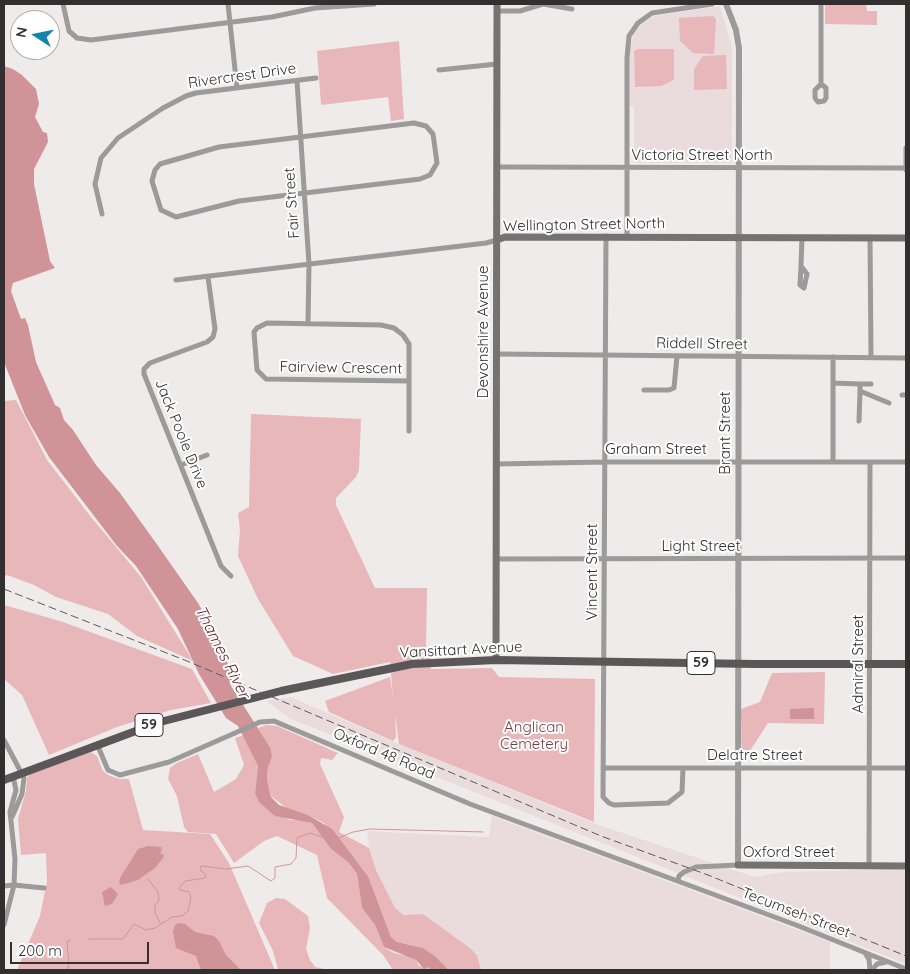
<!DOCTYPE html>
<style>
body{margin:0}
#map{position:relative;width:910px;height:974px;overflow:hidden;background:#f0ebeb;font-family:Quicksand,sans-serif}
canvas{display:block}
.frame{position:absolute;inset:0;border:5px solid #312f2f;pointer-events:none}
.north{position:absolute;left:10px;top:10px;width:50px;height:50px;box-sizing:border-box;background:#fff;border:1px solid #adacac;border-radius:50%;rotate:281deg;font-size:14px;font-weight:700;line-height:20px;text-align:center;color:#312f2f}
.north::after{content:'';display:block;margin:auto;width:18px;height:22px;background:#1685ac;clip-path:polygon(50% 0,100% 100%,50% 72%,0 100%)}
.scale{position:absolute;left:10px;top:942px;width:139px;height:22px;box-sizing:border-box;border:2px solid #312f2f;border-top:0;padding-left:6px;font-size:15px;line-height:18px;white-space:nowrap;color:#312f2f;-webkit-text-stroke:4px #fff;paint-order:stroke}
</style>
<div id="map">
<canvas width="910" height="974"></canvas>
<div class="frame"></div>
<div class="north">N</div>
<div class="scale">200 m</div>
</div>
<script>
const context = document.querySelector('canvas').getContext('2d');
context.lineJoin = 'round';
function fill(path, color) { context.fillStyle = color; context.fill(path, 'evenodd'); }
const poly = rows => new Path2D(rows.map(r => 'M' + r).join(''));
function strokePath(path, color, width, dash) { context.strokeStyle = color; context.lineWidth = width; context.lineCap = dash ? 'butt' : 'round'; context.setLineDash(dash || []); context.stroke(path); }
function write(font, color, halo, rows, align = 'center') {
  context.font = font + ' Quicksand,sans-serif'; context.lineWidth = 4; context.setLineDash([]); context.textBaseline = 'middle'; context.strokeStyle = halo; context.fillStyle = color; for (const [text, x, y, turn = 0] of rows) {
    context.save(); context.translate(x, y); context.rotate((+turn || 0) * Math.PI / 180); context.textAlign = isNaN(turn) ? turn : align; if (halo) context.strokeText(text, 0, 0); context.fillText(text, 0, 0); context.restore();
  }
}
const built = poly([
 [720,6,732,46,732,163,634,163,634,107,629,106,630,50,634,33,643,22,655,16],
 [291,697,399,744,596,824,755,877,782,872,906,869,906,964,291,719,266,701],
 [492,816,830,942,830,970,481,970,477,955,470,948,423,914,404,915,394,907,376,870,369,848,367,831,489,837]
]);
const green = poly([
 [825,4,866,4,867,11,877,11,877,25,825,24],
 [713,16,716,19,714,54,693,53,680,41,679,18],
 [399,41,404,119,391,121,388,97,321,105,317,51],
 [638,49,674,49,674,80,661,86,635,87,634,51],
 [726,55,727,89,694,90,694,69,703,56],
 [16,400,47,460,91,517,141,577,193,661,137,636,108,614,56,597,34,585,7,575,4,577,4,401],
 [251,414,361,419,359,470,356,477,336,498,336,505,375,588,427,588,426,651,430,657,431,669,492,668,499,677,595,679,594,822,399,744,395,714,396,737,393,741,329,712,325,701,390,677,393,697,390,662,333,674,293,656,258,599,238,556,240,530,238,513,249,507],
 [4,605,60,621,192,669,211,703,171,710,117,727,49,755,22,695,4,679],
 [825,672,824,724,768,723,742,763,741,709,760,702,772,673],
 [267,725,277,726,338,753,332,760,321,758,320,764,344,817,339,832,369,848,376,870,395,908,404,915,423,914,470,948,477,955,481,970,449,970,435,956,423,948,397,942,391,937,368,876,360,865,324,823,308,815,288,809,271,796,267,779,270,747,258,728],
 [244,735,258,766,255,793,289,820,301,820,312,823,330,848,349,863,357,874,362,908,375,925,384,947,394,953,407,956,416,960,419,966,429,967,431,970,393,970,383,955,327,898,317,855,277,836,264,841,234,863,216,834,188,832,184,827,177,796,168,779,170,768,177,763,198,754,214,792,236,779,244,765,235,738],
 [91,752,97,756,103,771,110,776,120,779,129,779,143,830,210,834,229,863,275,970,17,970,40,916,47,881,46,853,21,855,18,819,26,791,27,778,30,774],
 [276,898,285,899,308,916,310,928,306,949,310,960,315,967,329,970,278,970,273,951,259,923,267,903]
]);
const water = poly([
 [4,66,13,69,22,75,36,89,39,104,35,117,43,132,47,133,48,142,34,169,34,184,50,261,55,268,13,283,11,291,21,319,25,318,28,325,36,362,55,405,60,408,64,420,73,430,96,465,120,493,156,543,198,603,212,628,232,673,229,679,231,686,270,747,272,756,268,767,267,779,271,797,279,805,308,815,332,829,368,876,391,937,397,942,423,948,435,956,449,970,431,970,429,967,424,969,416,960,384,947,375,925,362,908,357,874,349,863,330,848,312,823,275,816,259,802,255,793,258,766,238,726,226,718,199,674,178,629,136,566,117,546,49,457,25,415,4,362],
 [814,708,814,719,790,719,790,709],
 [148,846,161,847,162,850,160,853,164,855,163,858,155,868,138,880,121,885,119,883,120,878,138,849],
 [111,887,118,894,112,904,105,906,102,892],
 [179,923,185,924,195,932,214,936,219,941,226,955,241,970,201,970,196,956,176,948,173,932,175,925]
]);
const stream = poly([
 [336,839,353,832,370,829,483,832],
 [148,879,158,892,159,900,155,905,155,913,160,923],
 [89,939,123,939,134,924,146,930,155,928,172,917,182,916,188,911,191,897,189,892,180,890,180,887,185,881,205,878,206,875,200,870,201,866,226,869,248,866,271,881,275,878,275,867,291,864,296,858,297,838,310,833,322,837],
 [67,970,69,964,67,941,70,941]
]);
const minor = poly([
 [63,4,69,31,77,38,91,40,272,17,315,8,374,4],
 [228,4,237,88],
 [543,4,572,9],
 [821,4,821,84,826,88,826,98,824,101,818,102,815,98,815,90,821,84],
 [497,11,520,11,543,4],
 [439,70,497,64],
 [297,81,309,264,308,324],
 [414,123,426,126,433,134,437,163,430,175,420,179,239,201,176,217,161,210,152,181,155,170,160,164,219,147,414,123],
 [497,167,906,168],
 [906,170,906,148],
 [102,214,95,184,101,158,118,138,163,108,186,96,196,93,316,78],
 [606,236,603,797,609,803,614,805,668,803,682,792,683,768],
 [627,236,627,58,629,36,638,23,652,13,712,4],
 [870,237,871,357],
 [801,266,800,285,804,288,807,274,801,266,802,237],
 [208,277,215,329,213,337,207,342,150,363,144,369,144,374,221,566,231,576],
 [176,280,486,243,497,240],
 [497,354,906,358],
 [409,381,266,379,257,370,254,332,257,328,267,323,381,325,394,328,403,335,409,344,409,431],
 [833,383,860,384,860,391,889,403],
 [860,384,871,384],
 [644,390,669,390,674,388,677,356],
 [902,395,906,395],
 [859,421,860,391],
 [833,462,833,357],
 [496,464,604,462,906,462],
 [181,465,207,455],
 [496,559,906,558],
 [4,740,24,778,22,794,12,817],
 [97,744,108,770,120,775,169,762,260,722,274,721,470,804,796,925,906,969],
 [603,768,906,768],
 [869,865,870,462],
 [678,881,679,876,684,872,696,867,738,865],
 [4,886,14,885,44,888],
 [4,925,14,885,15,859,10,812,16,790,13,776],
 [865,953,869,959,870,970],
 [872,970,877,964,886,962]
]);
const tertiary = poly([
 [726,4,736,30,739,48,738,865]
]);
const secondary = poly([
 [497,240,505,237,906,238],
 [496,660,497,4],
 [738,865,906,866]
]);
const primary = poly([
 [4,780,160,722,281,691,412,664,496,660,755,664,906,664]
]);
const rail = poly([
 [4,589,187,661,601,836,708,875,906,956]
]);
const shields = [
 [701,663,28],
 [149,725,28]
];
const shieldNames = [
 ["59",701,663],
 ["59",149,725]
];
const streetNames = [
 ["Rivercrest Drive",242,76,-8],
 ["Victoria Street North",702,155],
 ["Fair Street",292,203,-94],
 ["Wellington Street North",584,225,-1],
 ["Devonshire Avenue",483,332,-90],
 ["Riddell Street",702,344,1],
 ["Fairview Crescent",341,368,1],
 ["Brant Street",725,433,-90],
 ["Jack Poole Drive",181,434,68],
 ["Graham Street",656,449],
 ["Light Street",701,546],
 ["Vincent Street",592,572,-90],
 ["Vansittart Avenue",461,650,-3],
 ["Admiral Street",858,664,-90],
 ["Oxford 48 Road",384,754,23],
 ["Delatre Street",755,755],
 ["Oxford Street",789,852],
 ["Tecumseh Street",796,913,21]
];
const parkNames = [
 ["Anglican",534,727],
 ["Cemetery",534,744]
];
const waterNames = [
 ["Thames River",222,652,63]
];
fill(built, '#eadbdc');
fill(green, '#e7b7ba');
fill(water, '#d09498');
strokePath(stream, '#d09498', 1);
strokePath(minor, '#9c9a9a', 5);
strokePath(tertiary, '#9c9a9a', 6);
strokePath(secondary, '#767272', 7);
strokePath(primary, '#5b5657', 8);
strokePath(rail, '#5b5959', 1, [8, 4]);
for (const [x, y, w] of shields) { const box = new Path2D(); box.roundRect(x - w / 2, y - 11.5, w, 23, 4); context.fillStyle = '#fff'; context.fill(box); strokePath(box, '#312f2f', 1); }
write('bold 14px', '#312f2f', null, shieldNames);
write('15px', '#312f2f', '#fff', streetNames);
write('15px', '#833942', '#fff', parkNames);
write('italic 16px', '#702731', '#fff', waterNames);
</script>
